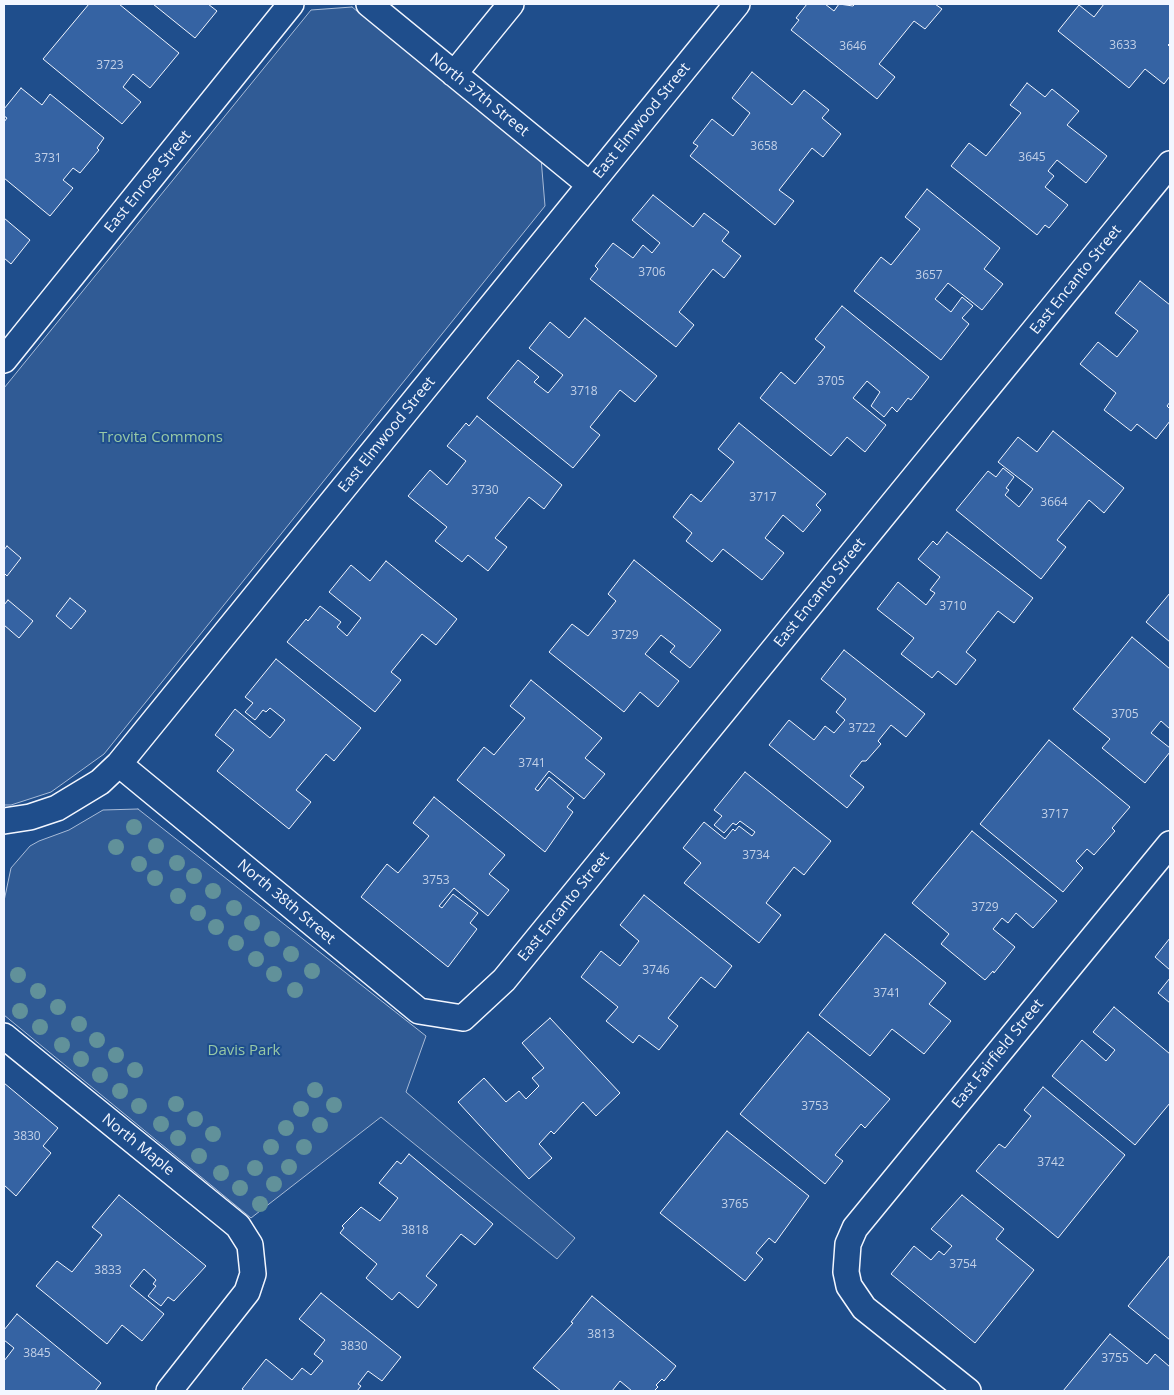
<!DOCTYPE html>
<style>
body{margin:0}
#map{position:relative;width:1174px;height:1395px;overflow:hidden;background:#1f4e8c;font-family:"Open Sans",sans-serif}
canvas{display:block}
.frame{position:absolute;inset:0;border:5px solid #f2f6ff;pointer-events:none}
</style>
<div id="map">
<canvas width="1174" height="1395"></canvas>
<div class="frame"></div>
</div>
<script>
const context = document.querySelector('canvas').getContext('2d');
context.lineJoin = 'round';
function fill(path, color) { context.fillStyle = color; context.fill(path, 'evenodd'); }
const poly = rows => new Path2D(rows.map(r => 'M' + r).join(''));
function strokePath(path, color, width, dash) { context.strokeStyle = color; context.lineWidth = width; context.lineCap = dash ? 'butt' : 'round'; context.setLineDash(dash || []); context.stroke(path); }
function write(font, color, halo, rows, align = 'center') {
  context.font = font + ' "Open Sans",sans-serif'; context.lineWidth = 4; context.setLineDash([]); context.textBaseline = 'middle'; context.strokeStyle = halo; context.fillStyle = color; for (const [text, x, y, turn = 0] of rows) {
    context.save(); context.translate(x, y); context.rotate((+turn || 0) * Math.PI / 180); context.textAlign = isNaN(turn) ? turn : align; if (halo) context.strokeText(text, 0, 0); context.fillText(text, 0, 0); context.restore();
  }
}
const built = poly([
 [352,7,541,158,545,206,104,754,51,792,11,805,4,805,4,388,311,10,352,7],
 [138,809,426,1036,406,1092,575,1238,557,1259,381,1117,251,1218,4,1015,4,901,11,868,30,846,39,841,69,830,103,810,138,809]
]);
const building = poly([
 [89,4,119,4,179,53,150,88,133,74,123,87,141,102,122,124,43,59,89,4],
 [153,4,208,4,217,11,195,38,153,4],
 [807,4,825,4,834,11,839,4,853,6,855,4,935,4,942,9,925,29,914,21,879,64,895,77,877,99,791,30,799,20,796,18,807,4],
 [1104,4,1170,4,1170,43,1168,45,1170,47,1170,76,1164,84,1145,69,1129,88,1058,31,1079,5,1094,17,1104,4],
 [752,72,792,105,804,90,829,110,822,118,841,134,823,157,812,148,779,190,794,201,775,225,690,156,698,146,693,143,712,119,733,136,750,113,732,98,752,72],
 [1027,83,1045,97,1052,89,1079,111,1067,125,1107,156,1086,183,1057,160,1048,171,1054,176,1045,187,1068,205,1049,228,1045,225,1037,235,951,166,969,143,986,156,1021,113,1010,105,1027,83],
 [21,88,42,105,50,94,104,138,97,148,99,150,80,173,73,168,63,180,73,188,50,216,4,178,4,122,7,118,4,116,4,109,21,88],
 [927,189,1000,248,984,269,1003,284,982,310,948,283,935,299,951,312,962,297,973,306,962,318,969,324,941,360,854,291,881,257,891,265,920,229,905,217,927,189],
 [653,195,693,227,704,213,729,232,722,241,741,256,724,278,713,269,679,312,694,325,676,347,590,279,598,269,595,266,613,243,633,258,643,245,652,253,660,243,632,220,653,195],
 [4,218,30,240,11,264,4,258,4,218],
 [1140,281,1170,305,1170,402,1167,406,1170,409,1170,421,1156,439,1137,424,1131,431,1104,410,1116,393,1080,364,1098,342,1117,357,1138,331,1115,313,1140,281],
 [842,306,929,377,911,400,908,398,897,412,892,407,884,417,871,406,880,392,867,381,853,398,886,425,865,452,847,437,831,456,760,398,781,372,795,384,825,347,815,339,842,306],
 [585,318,657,376,635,402,620,390,590,427,600,435,573,468,487,398,518,360,539,377,534,382,548,393,563,375,529,348,550,322,569,338,585,318],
 [477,416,562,485,544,509,529,497,495,538,507,547,488,571,468,555,462,562,435,541,447,527,408,496,430,470,447,485,466,461,447,446,466,423,469,426,477,416],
 [739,423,826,494,816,505,821,510,803,532,783,515,765,538,784,553,762,580,723,549,712,562,686,541,692,533,673,517,691,494,701,502,734,462,718,449,739,423],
 [1053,431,1124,488,1104,513,1089,500,1057,540,1066,547,1041,579,956,510,988,471,996,477,1003,468,1014,477,1006,488,1009,490,1005,495,1019,507,1033,489,998,462,1018,437,1037,452,1053,431],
 [947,532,1033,598,1014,623,998,611,966,652,976,660,956,685,938,671,932,678,901,654,914,638,877,609,898,582,926,605,935,593,930,590,940,577,918,559,933,541,937,545,947,532],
 [7,546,21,558,7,576,4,573,4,550,7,546],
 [634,560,721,630,690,668,670,652,675,646,661,635,645,654,679,681,658,707,640,692,624,712,549,652,572,624,588,636,616,601,608,594,634,560],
 [386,561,457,619,436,645,422,634,391,672,401,680,375,712,287,642,306,619,308,621,320,606,341,622,337,627,347,636,361,618,329,592,351,565,370,581,386,561],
 [1170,593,1170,642,1146,622,1170,593],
 [70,598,86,611,71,629,56,616,70,598],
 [8,600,33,621,19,638,4,625,4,605,8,600],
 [1132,637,1170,669,1170,729,1161,721,1151,733,1170,748,1170,752,1145,783,1102,748,1110,739,1073,709,1132,637],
 [844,650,925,714,906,737,891,725,878,741,881,744,866,761,862,761,850,776,864,787,847,808,769,745,789,720,814,740,825,726,834,733,845,720,836,712,846,699,821,679,844,650],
 [276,659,361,728,334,761,326,754,296,790,311,802,289,829,217,771,234,750,215,735,235,709,270,738,285,720,270,708,266,712,263,710,255,720,245,712,253,703,245,697,276,659],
 [531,680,602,738,585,758,605,774,584,799,549,771,535,789,538,791,549,777,574,798,567,807,573,812,545,852,457,780,484,747,494,755,525,718,510,706,531,680],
 [1049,740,1130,807,1112,828,1115,831,1094,855,1087,849,1076,861,1083,868,1063,892,980,824,1049,740],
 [745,772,831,841,804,875,794,867,766,903,781,915,759,943,684,883,701,863,683,848,704,822,725,839,733,829,735,831,739,826,752,836,755,832,740,821,736,825,733,823,724,833,714,825,722,816,714,810,745,772],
 [434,797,505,855,489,874,509,890,488,916,454,888,439,906,442,908,453,894,478,913,470,923,477,929,448,967,361,897,387,864,398,873,429,836,413,823,434,797],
 [972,831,1057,901,1033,928,1016,913,1008,923,1002,918,993,929,1015,947,994,973,993,971,985,980,941,944,949,934,912,903,972,831],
 [644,895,732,966,715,988,701,977,668,1018,678,1026,659,1050,639,1035,633,1043,606,1021,618,1007,581,977,601,951,620,966,639,941,620,925,644,895],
 [885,934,946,983,929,1004,951,1021,924,1054,892,1029,870,1056,819,1015,885,934],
 [1170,938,1170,970,1155,957,1170,938],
 [1170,978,1170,1003,1158,993,1170,978],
 [1114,1007,1170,1054,1170,1103,1135,1145,1052,1076,1082,1040,1106,1061,1115,1050,1093,1032,1114,1007],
 [550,1018,620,1093,596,1116,583,1102,554,1134,551,1131,539,1144,552,1158,529,1179,458,1102,484,1078,506,1102,519,1091,526,1099,539,1086,532,1078,544,1068,522,1043,550,1018],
 [808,1032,890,1099,865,1128,861,1124,835,1155,843,1161,825,1184,740,1114,808,1032],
 [4,1083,58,1128,43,1146,51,1153,16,1196,4,1185,4,1083],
 [1043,1087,1125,1155,1058,1238,976,1171,999,1144,1005,1148,1031,1116,1024,1110,1043,1087],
 [727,1131,809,1196,775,1243,769,1238,756,1253,763,1259,745,1281,660,1213,727,1131],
 [409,1154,493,1224,475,1245,461,1234,426,1276,437,1285,418,1308,399,1292,392,1300,366,1278,377,1264,340,1233,344,1228,342,1226,361,1207,380,1221,398,1198,379,1183,397,1161,401,1164,409,1154],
 [119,1195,206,1266,174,1301,168,1297,161,1306,148,1296,156,1286,153,1284,156,1280,144,1269,130,1286,164,1314,142,1341,122,1325,107,1344,36,1286,57,1261,72,1272,102,1235,92,1227,119,1195],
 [962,1195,1004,1229,996,1239,1034,1270,975,1343,891,1274,914,1246,931,1260,939,1251,944,1255,952,1246,931,1229,962,1195],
 [1170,1255,1170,1340,1128,1306,1170,1255],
 [321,1293,401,1357,382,1381,368,1371,358,1384,361,1386,357,1391,245,1391,242,1389,266,1359,292,1380,302,1368,311,1375,323,1361,314,1354,325,1340,299,1319,321,1293],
 [592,1296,676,1366,664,1381,662,1379,656,1385,658,1387,654,1391,632,1391,620,1381,612,1391,561,1391,533,1368,573,1323,571,1322,592,1296],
 [17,1314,101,1383,95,1391,4,1391,4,1361,14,1348,4,1340,4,1330,17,1314],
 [1110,1334,1147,1364,1155,1354,1170,1367,1170,1391,1063,1391,1110,1334]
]);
const minor = poly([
 [369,4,590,185],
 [454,74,511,4],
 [4,360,291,4],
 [119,764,419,1011,463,1018,504,980,1170,164],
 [4,821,30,817,57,808,100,782,119,764,737,4],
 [4,1036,227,1217,238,1226,250,1245,253,1274,247,1292,169,1391],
 [968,1391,864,1308,849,1286,846,1272,848,1244,855,1228,1170,844]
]);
const trees = [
 [134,827],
 [156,846],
 [116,847],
 [177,863],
 [139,864],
 [194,876],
 [155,878],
 [213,891],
 [178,896],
 [234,908],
 [198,913],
 [252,923],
 [216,927],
 [272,939],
 [236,943],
 [291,954],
 [256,959],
 [312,971],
 [274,974],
 [18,975],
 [295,990],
 [38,991],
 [58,1007],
 [20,1011],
 [79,1024],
 [40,1027],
 [97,1040],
 [62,1045],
 [116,1055],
 [81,1059],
 [135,1070],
 [100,1075],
 [315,1090],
 [120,1091],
 [176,1104],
 [334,1105],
 [139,1106],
 [301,1109],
 [195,1119],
 [161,1124],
 [320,1125],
 [286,1128],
 [213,1134],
 [178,1138],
 [271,1147],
 [304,1147],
 [199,1156],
 [289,1167],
 [255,1168],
 [221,1173],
 [274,1184],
 [240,1188],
 [260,1204]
];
const numberNames = [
 ["3633",1123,46],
 ["3646",853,47],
 ["3723",110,66],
 ["3658",764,147],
 ["3645",1032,158],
 ["3731",48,159],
 ["3706",652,273],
 ["3657",929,276],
 ["3705",831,382],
 ["3718",584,392],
 ["3730",485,491],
 ["3717",763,498],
 ["3664",1054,503],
 ["3710",953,607],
 ["3729",625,636],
 ["3705",1125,715],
 ["3722",862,729],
 ["3741",532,764],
 ["3717",1055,815],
 ["3734",756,856],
 ["3753",436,881],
 ["3729",985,908],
 ["3746",656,971],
 ["3741",887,994],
 ["3753",815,1107],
 ["3830",27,1137],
 ["3742",1051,1163],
 ["3765",735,1205],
 ["3818",415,1231],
 ["3754",963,1265],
 ["3833",108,1271],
 ["3813",601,1335],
 ["3830",354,1347],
 ["3845",37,1354],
 ["3755",1115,1359]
];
const streetNames = [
 ["North 37th Street",479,95,39],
 ["East Elmwood Street",642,121,-51],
 ["East Enrose Street",148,182,-51],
 ["East Encanto Street",1076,280,-51],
 ["East Elmwood Street",387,435,-51],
 ["East Encanto Street",820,593,-51],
 ["North 38th Street",286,902,40],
 ["East Encanto Street",564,907,-51],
 ["East Fairfield Street",998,1054,-51],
 ["North Maple",138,1145,39]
];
const parkNames = [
 ["Trovita Commons",161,438],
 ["Davis Park",244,1051]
];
fill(built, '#305b95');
strokePath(built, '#a8bbd7', 1);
fill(building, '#3563a3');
strokePath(building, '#f2f6ff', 1);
strokePath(minor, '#f2f6ff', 28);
strokePath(minor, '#1f4e8c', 25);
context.fillStyle = '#61919a';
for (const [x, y] of trees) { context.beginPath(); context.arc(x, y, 8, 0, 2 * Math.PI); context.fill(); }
write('12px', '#c3d1e8', null, numberNames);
write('15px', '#f2f6ff', '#1f4e8c', streetNames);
write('15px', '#97c8a6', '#1f4e8c', parkNames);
</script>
